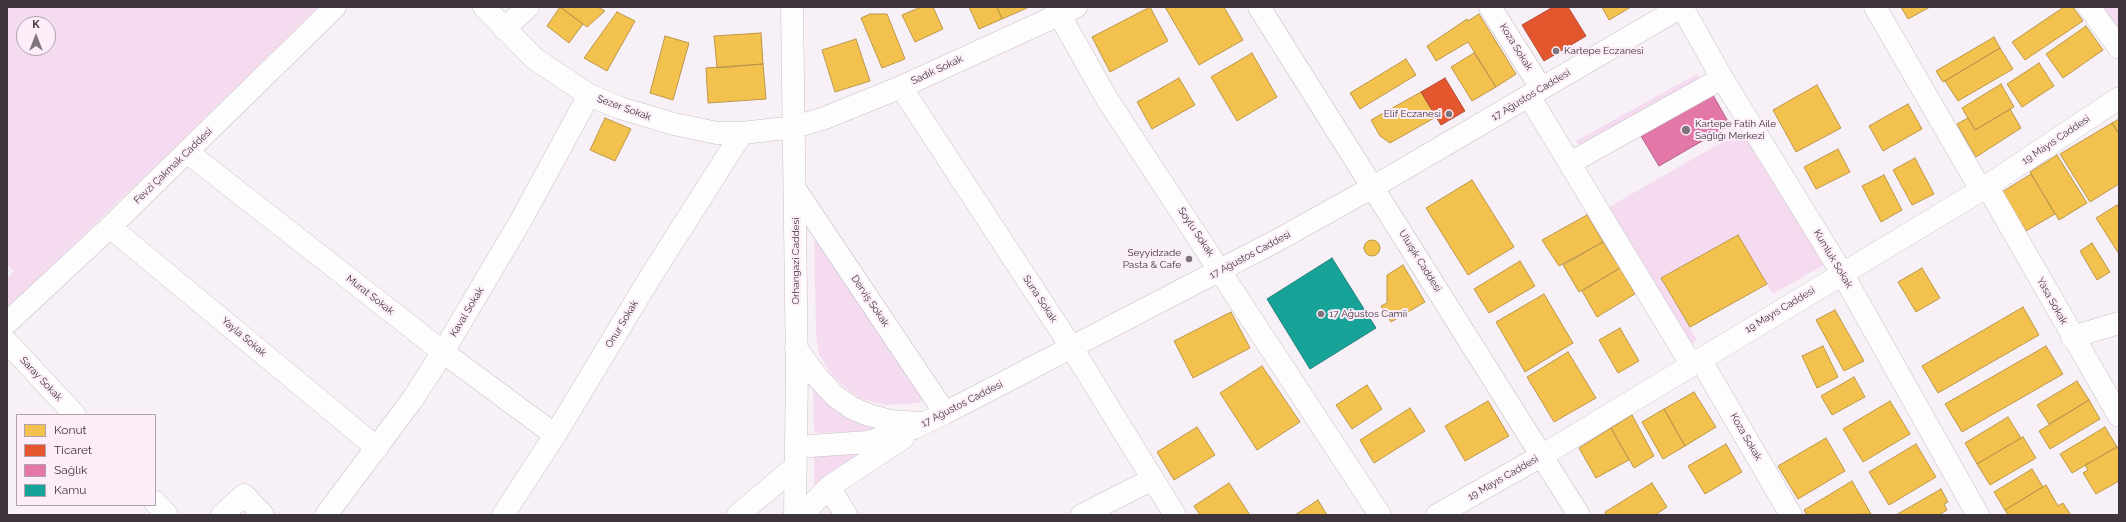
<!DOCTYPE html>
<meta charset="utf-8">
<style>
body{margin:0}
#map{position:relative;width:2126px;height:522px;overflow:hidden;background:#f8f0f7;font-family:Raleway,sans-serif}
canvas{display:block}
.frame{position:absolute;inset:0;border:8px solid #3e353c;pointer-events:none}
.legend{position:absolute;left:16px;top:414px;width:140px;height:92px;box-sizing:border-box;background:#fcedf9;border:1px solid #b0a3ad;margin:0;padding:5px 7px;list-style:none;font-size:12px;color:#3e353c}
.legend li{display:flex;align-items:center;gap:8px;height:20px}
.legend b{width:20px;border:1px solid #b0a3ad}
.north{position:absolute;left:16px;top:16px;width:40px;height:40px;box-sizing:border-box;background:#fcedf9;border:1px solid #b0a3ad;border-radius:50%;rotate:0deg;font-size:11px;font-weight:700;line-height:16px;text-align:center;color:#3e353c}
.north::after{content:'';display:block;margin:auto;width:14px;height:18px;background:#7f767d;clip-path:polygon(50% 0,100% 100%,50% 72%,0 100%)}
</style>
<div id="map">
<canvas width="2126" height="522"></canvas>
<div class="frame"></div>
<ul class="legend">
<li><b style="height:11px;background:#f2c14e"></b>Konut</li>
<li><b style="height:11px;background:#e4572e"></b>Ticaret</li>
<li><b style="height:11px;background:#e377a8"></b>Sağlık</li>
<li><b style="height:11px;background:#17a398"></b>Kamu</li>
</ul>
<div class="north">K</div>
</div>
<script>
const context = document.querySelector('canvas').getContext('2d');
context.lineJoin = 'round';
function fill(path, color) { context.fillStyle = color; context.fill(path, 'evenodd'); }
const poly = rows => new Path2D(rows.map(r => 'M' + r).join(''));
function strokePath(path, color, width, dash) { context.strokeStyle = color; context.lineWidth = width; context.lineCap = dash ? 'butt' : 'round'; context.setLineDash(dash || []); context.stroke(path); }
function write(font, color, halo, rows, align = 'center') {
  context.font = font + ' Raleway,sans-serif'; context.lineWidth = 4; context.setLineDash([]); context.textBaseline = 'middle'; context.strokeStyle = halo; context.fillStyle = color; for (const [text, x, y, turn = 0] of rows) {
    context.save(); context.translate(x, y); context.rotate((+turn || 0) * Math.PI / 180); context.textAlign = isNaN(turn) ? turn : align; if (halo) context.strokeText(text, 0, 0); context.fillText(text, 0, 0); context.restore();
  }
}
const green = poly([
 [7,7,318,7,174,148,7,308,7,278,14,271,7,265],
 [24,24,48,24,48,48,24,48],
 [2102,7,2119,7,2119,31],
 [1697,74,1700,79,1579,146,1576,141],
 [1743,130,1824,265,1773,294,1737,235,1661,278,1697,340,1691,344,1609,207],
 [814,228,923,399,919,403,886,405,862,399,851,392,833,376,819,355,816,334],
 [813,385,882,426,864,432,814,433],
 [870,453,821,479,814,486,814,456]
]);
const homes = poly([
 [560,7,583,24,569,43,547,26,560,7],
 [560,7,598,7,605,11,587,27,560,7],
 [921,7,933,7,943,29,915,42,902,15,921,7],
 [969,7,997,7,1002,19,979,29,969,7],
 [997,7,1027,7,1027,8,1002,19,997,7],
 [1150,7,1168,41,1110,72,1092,37,1150,7],
 [1165,7,1224,7,1243,40,1199,65,1165,7],
 [1602,7,1631,7,1609,20,1602,7],
 [1901,7,1930,7,1908,19,1901,7],
 [2064,7,2073,7,2083,21,2025,60,2012,42,2064,7],
 [617,12,635,21,607,71,584,58,617,12],
 [870,14,887,14,905,59,882,68,861,18,870,14],
 [1479,14,1516,74,1496,87,1468,42,1436,61,1427,46,1467,19,1468,21,1479,14],
 [2086,26,2103,50,2063,78,2046,54,2086,26],
 [761,33,763,64,717,68,714,36,761,33],
 [665,36,689,43,673,100,650,93,665,36],
 [1994,37,2000,48,1943,82,1936,71,1994,37],
 [856,39,870,81,835,92,822,50,856,39],
 [2000,48,2013,69,1958,101,1945,81,2000,48],
 [1252,53,1277,97,1237,121,1211,77,1252,53],
 [1474,53,1496,87,1472,101,1451,67,1474,53],
 [1406,59,1416,75,1360,109,1350,93,1406,59],
 [2039,63,2054,86,2022,107,2007,84,2039,63],
 [763,64,766,99,708,103,706,68,763,64],
 [1179,78,1195,105,1152,129,1137,102,1179,78],
 [2001,84,2014,107,1975,130,1962,108,2001,84],
 [1817,85,1841,128,1796,152,1773,110,1817,85],
 [1421,92,1436,117,1390,143,1380,136,1371,120,1421,92],
 [1908,104,1922,129,1883,151,1869,126,1908,104],
 [2010,109,2021,128,1976,157,1957,124,1968,118,1975,130,2010,109],
 [605,118,631,129,615,161,590,150,605,118],
 [2119,119,2119,134,2112,123,2119,119],
 [2112,123,2119,134,2119,184,2090,202,2060,154,2112,123],
 [1838,149,1850,172,1816,189,1804,167,1838,149],
 [2057,155,2087,203,2059,220,2030,172,2057,155],
 [1915,158,1934,194,1912,205,1893,170,1915,158],
 [2031,174,2055,214,2026,231,2002,192,2031,174],
 [1884,175,1902,210,1881,222,1862,186,1884,175],
 [1472,180,1514,247,1468,275,1426,208,1472,180],
 [2117,205,2119,209,2119,254,2096,218,2117,205],
 [1587,215,1603,242,1559,266,1542,240,1587,215],
 [1738,235,1767,284,1690,327,1661,278,1738,235],
 '1364 248a8 8 0 1 1 16 0a8 8 0 1 1-16 0Z',
 [1603,242,1620,268,1579,292,1563,265,1603,242],
 [2092,243,2110,272,2097,280,2080,251,2092,243],
 [1520,261,1535,286,1489,313,1474,289,1520,261],
 [1403,265,1425,302,1391,322,1381,306,1387,303,1387,275,1403,265],
 [1620,268,1635,294,1597,317,1582,291,1620,268],
 [1922,268,1940,298,1916,312,1898,282,1922,268],
 [1544,294,1573,343,1525,372,1496,322,1544,294],
 [2023,307,2039,335,1938,393,1922,366,2023,307],
 [1835,310,1864,361,1844,371,1816,320,1835,310],
 [1231,312,1250,348,1193,378,1174,341,1231,312],
 [1620,328,1639,361,1618,373,1599,340,1620,328],
 [1823,346,1838,377,1817,388,1802,356,1823,346],
 [2046,346,2063,374,1962,432,1945,404,2046,346],
 [1568,352,1596,398,1554,422,1527,377,1568,352],
 [1262,366,1300,422,1257,450,1220,393,1262,366],
 [1854,377,1865,397,1832,415,1821,396,1854,377],
 [2077,381,2089,400,2049,424,2037,405,2077,381],
 [1367,385,1382,409,1352,429,1336,405,1367,385],
 [1694,392,1716,427,1685,446,1664,409,1694,392],
 [2089,400,2100,419,2050,449,2039,431,2089,400],
 [1488,401,1509,436,1465,461,1445,426,1488,401],
 [1890,401,1910,434,1863,462,1843,429,1890,401],
 [1410,408,1425,431,1374,463,1360,440,1410,408],
 [1664,409,1685,446,1663,459,1642,422,1664,409],
 [1632,415,1654,456,1634,468,1611,428,1632,415],
 [2008,417,2021,438,1977,464,1965,443,2008,417],
 [1197,427,1215,455,1174,480,1157,452,1197,427],
 [2105,427,2117,447,2072,473,2060,454,2105,427],
 [1611,428,1629,460,1596,478,1579,448,1611,428],
 [2023,437,2036,458,1990,485,1977,464,2023,437],
 [1826,438,1845,471,1798,499,1778,466,1826,438],
 [1726,444,1742,472,1705,494,1688,466,1726,444],
 [1916,444,1936,477,1889,505,1869,472,1916,444],
 [2117,447,2119,451,2119,481,2096,494,2083,473,2088,470,2085,465,2117,447],
 [2032,469,2043,487,2005,510,1994,492,2032,469],
 [1852,481,1871,514,1807,515,1804,510,1852,481],
 [1229,483,1250,515,1200,515,1194,506,1229,483],
 [1652,483,1667,507,1655,515,1606,515,1605,512,1652,483],
 [2046,485,2058,506,2063,503,2071,515,2008,515,2005,510,2046,485],
 [1941,489,1948,502,1944,504,1947,510,1939,515,1896,515,1941,489],
 [1318,500,1327,515,1295,515,1318,500]
]);
const shops = poly([
 [1553,7,1568,7,1586,36,1544,61,1522,25,1553,7],
 [1445,78,1465,111,1441,125,1421,92,1445,78]
]);
const health = poly([
 [1713,95,1730,125,1659,166,1641,136,1713,95]
]);
const public = poly([
 [1332,258,1376,328,1310,369,1267,299,1332,258]
]);
const minor = poly([
 [484,7,535,59,589,95,620,108,674,124,717,133,742,133,795,127,825,118,901,87,1076,7],
 [792,7,797,371,795,515],
 [1055,7,1107,99,1380,515],
 [1259,7,1579,515],
 [1490,7,1541,88],
 [1682,7,1722,78,1842,273,1978,515],
 [1875,7,1981,190],
 [2089,7,2119,48],
 [504,29,528,7],
 [901,87,1072,348,1175,515],
 [1529,96,1691,364],
 [187,152,443,352,555,435],
 [1570,163,1722,78],
 [1987,186,2119,416],
 [795,189,945,413],
 [110,227,377,448],
 [7,323,110,227,335,7],
 [2072,337,2119,323],
 [7,342,75,415],
 [796,348,818,378,835,396,852,408,869,415,890,421,920,423],
 [1700,359,1791,515],
 [796,447,868,442,914,428,945,413,1278,240,1373,187,1681,7],
 [829,487,846,515],
 [155,502,167,515],
 [222,515,244,495,263,515],
 [326,515,412,400,443,352,520,222,589,95],
 [503,515,555,435,651,276,742,133],
 [738,515,796,466],
 [802,515,829,487,903,438],
 [1082,515,1153,479],
 [1437,515,1543,455,1981,190,2119,98]
]);
const markers = [
 [1556,51,4,"#7f767d"],
 [1449,114,4,"#7f767d"],
 [1686,130,5,"#7f767d"],
 [1189,259,4,"#7f767d"],
 [1321,314,4,"#7f767d"]
];
const streetNames = [
 ["Koza Sokak",1516,47,58],
 ["Sadık Sokak",937,70,-25],
 ["17 Ağustos Caddesi",1531,95,-31],
 ["Sezer Sokak",624,108,20],
 ["19 Mayıs Caddesi",2056,140,-34],
 ["Fevzi Çakmak Caddesi",173,166,-44],
 ["Soylu Sokak",1196,232,56],
 ["17 Ağustos Caddesi",1250,255,-28],
 ["Kumluk Sokak",1833,259,59],
 ["Orhangazi Caddesi",796,261,-90],
 ["Uluışık Caddesi",1420,261,58],
 ["Murat Sokak",370,295,38],
 ["Suna Sokak",1040,299,57],
 ["Derviş Sokak",870,301,56],
 ["Yasa Sokak",2052,301,61],
 ["19 Mayıs Caddesi",1780,310,-31],
 ["Kaval Sokak",467,312,-59],
 ["Onur Sokak",622,324,-59],
 ["Yayla Sokak",244,337,40],
 ["Saray Sokak",41,379,47],
 ["17 Ağustos Caddesi",962,404,-27],
 ["Koza Sokak",1746,437,60],
 ["19 Mayıs Caddesi",1503,478,-30]
];
const poiNames = [
 ["Kartepe Eczanesi",1564,51],
 ["Elif Eczanesi",1441,114,"right"],
 ["Kartepe Fatih Aile",1695,124],
 ["Sağlığı Merkezi",1695,136],
 ["Seyyidzade",1181,253,"right"],
 ["Pasta & Cafe",1181,265,"right"],
 ["17 Ağustos Camii",1329,314]
];
fill(green, '#f4dbef');
fill(homes, '#f2c14e');
strokePath(homes, '#bc9749', 1);
fill(shops, '#e4572e');
strokePath(shops, '#b24d32', 1);
fill(health, '#e377a8');
strokePath(health, '#b26388', 1);
fill(public, '#17a398');
strokePath(public, '#23827c', 1);
strokePath(minor, '#c8bfc6', 23);
strokePath(minor, '#fefdfe', 22);
for (const [x, y, r, color] of markers) { const dot = new Path2D(); dot.arc(x, y, r, 0, 2 * Math.PI); context.fillStyle = color; context.fill(dot); strokePath(dot, '#fcedf9', 1.5); }
write('10px', '#3e353c', '#fcedf9', streetNames);
write('10px', '#3e353c', '#fcedf9', poiNames, 'left');
</script>
